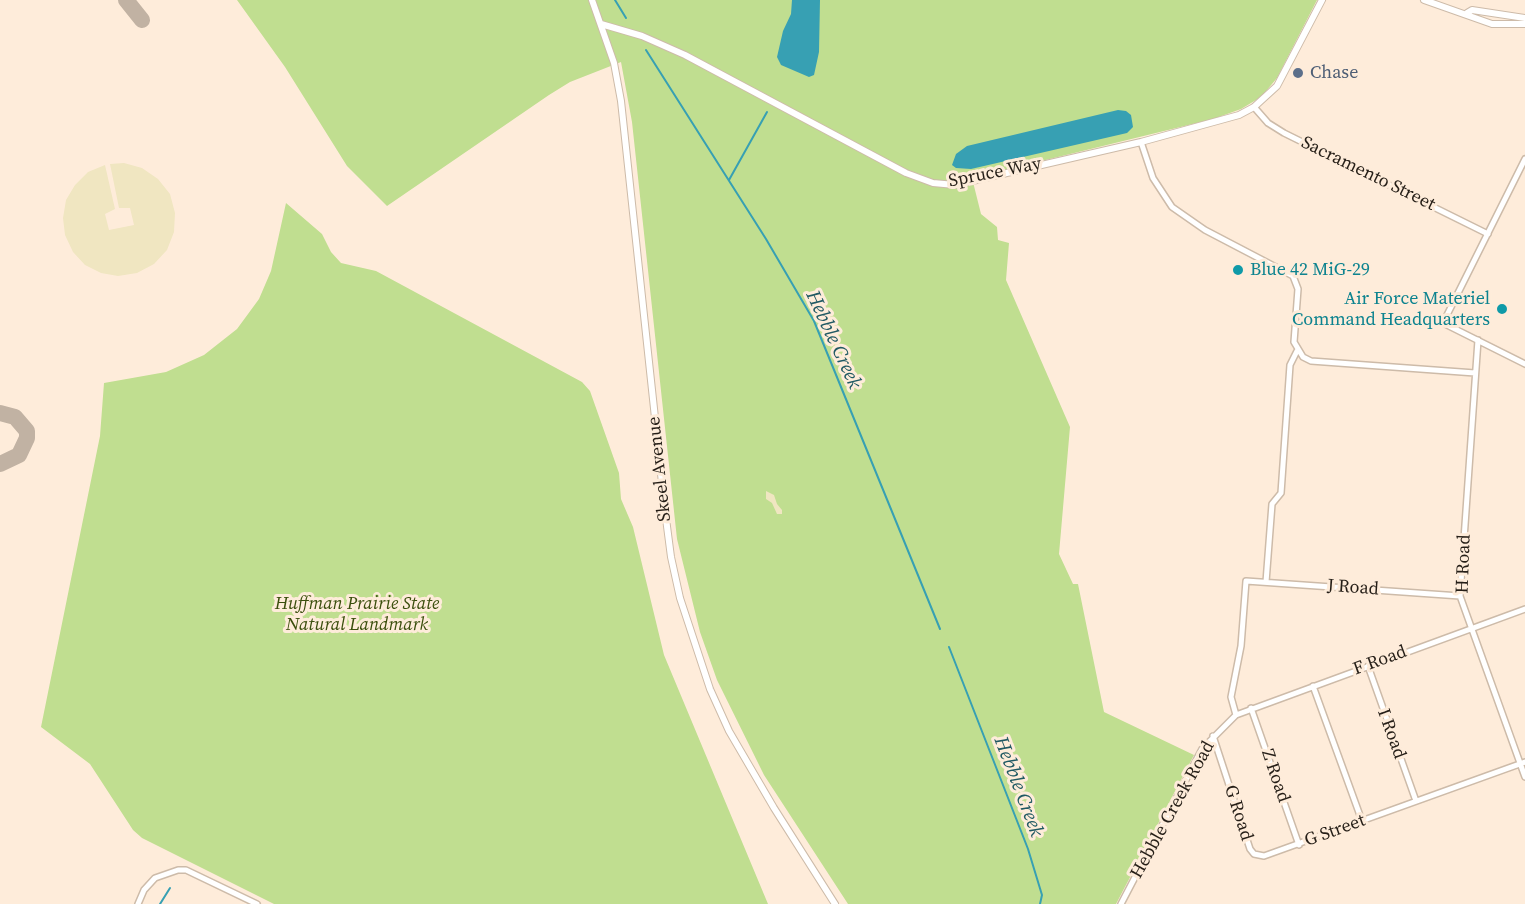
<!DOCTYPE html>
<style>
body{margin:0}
canvas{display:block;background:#feecda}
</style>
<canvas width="1525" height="904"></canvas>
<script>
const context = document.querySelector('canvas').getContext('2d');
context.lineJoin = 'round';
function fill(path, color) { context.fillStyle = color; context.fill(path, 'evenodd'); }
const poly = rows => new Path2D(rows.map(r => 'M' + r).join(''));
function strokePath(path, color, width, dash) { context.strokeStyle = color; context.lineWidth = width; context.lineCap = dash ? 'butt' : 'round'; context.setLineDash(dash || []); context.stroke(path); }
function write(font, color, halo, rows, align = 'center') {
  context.font = font + ' "Source Serif 4",serif'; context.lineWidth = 6; context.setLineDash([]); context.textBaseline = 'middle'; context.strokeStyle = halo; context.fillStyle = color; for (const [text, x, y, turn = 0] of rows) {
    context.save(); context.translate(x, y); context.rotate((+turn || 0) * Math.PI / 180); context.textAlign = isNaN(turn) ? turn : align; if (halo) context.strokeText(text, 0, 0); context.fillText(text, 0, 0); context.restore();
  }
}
const green = poly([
 [237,0,1317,0,1277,78,1261,97,1241,109,1213,119,972,178,981,214,997,227,998,240,1009,243,1006,280,1070,427,1059,554,1073,584,1078,584,1104,712,1194,755,1116,904,848,904,764,775,717,680,700,632,677,539,632,122,621,62,570,82,549,95,387,206,347,166,285,67],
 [286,203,322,234,331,252,341,263,376,271,582,382,590,391,619,473,621,499,633,527,664,655,768,904,274,904,142,838,133,830,90,764,41,727,100,436,104,383,166,372,204,355,237,329,259,299,271,271]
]);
const sand = poly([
 [124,163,142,168,158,179,170,194,175,213,174,232,167,250,154,264,137,273,118,276,101,273,85,265,73,252,65,235,63,218,66,200,75,185,88,172,105,165,115,209,105,214,109,230,134,225,130,208,119,208,110,164],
 [766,491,774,495,777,504,782,510,782,514,777,514,772,503,766,499]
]);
const water = poly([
 [792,0,820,0,819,52,814,75,809,77,781,65,777,57,783,31,791,14],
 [1118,110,1126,111,1131,115,1133,127,1127,133,971,169,956,168,952,165,956,154,967,146]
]);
const stream = poly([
 [615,0,626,18],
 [646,50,766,239,814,321,940,629],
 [729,180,767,112],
 [949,647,1028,849,1042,895,1040,904],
 [160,904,170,888]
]);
const taxiway = poly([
 [126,0,142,20],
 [0,413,15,417,27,431,27,438,19,455,0,464]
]);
const minor = poly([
 [1254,107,1268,123,1284,133,1488,234],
 [1141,142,1153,178,1172,207,1205,230,1293,276,1298,289,1294,342,1303,357,1311,361,1475,373],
 [1525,159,1443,323,1525,364],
 [1478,340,1460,596,1525,777],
 [1266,582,1272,504,1281,493,1290,365,1297,351],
 [1368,666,1416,801],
 [1313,686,1362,821],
 [1251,708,1299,845],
 [1236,715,1231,697,1241,646,1246,581,1460,596],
 [1213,736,1250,849,1254,854,1264,856,1525,762],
 [138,904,144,890,155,878,178,870,186,870,257,904],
 [1121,904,1202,749,1236,715,1525,609]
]);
const tertiary = poly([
 [592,0,614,63,621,101,665,511,671,557,680,598,710,689,729,731,774,808,835,904],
 [1424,0,1492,24,1525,24],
 [1467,13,1472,10,1525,18],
 [601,24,642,36,685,55,906,173,933,183,955,185,1141,142,1239,115,1254,107,1277,86,1322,0]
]);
const markers = [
 [1298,73,6,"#5c6f8a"],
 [1238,270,6,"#0f9aa8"],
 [1502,309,6,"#0f9aa8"]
];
const serviceNames = [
 ["Chase",1310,73]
];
const streetNames = [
 ["Spruce Way",995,173,-11],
 ["Sacramento Street",1368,174,26],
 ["Skeel Avenue",660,469,-96],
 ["H Road",1464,564,-88],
 ["J Road",1353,588,4],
 ["F Road",1380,661,-20],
 ["I Road",1391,734,70],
 ["Z Road",1275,776,71],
 ["Hebble Creek Road",1173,810,-61],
 ["G Road",1238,813,72],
 ["G Street",1335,831,-20]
];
const cultureNames = [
 ["Blue 42 MiG-29",1250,270],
 ["Air Force Materiel",1490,299,"right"],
 ["Command Headquarters",1490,320,"right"]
];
const parkNames = [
 ["Huffman Prairie State",357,604],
 ["Natural Landmark",357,625]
];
const waterNames = [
 ["Hebble Creek",833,340,65],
 ["Hebble Creek",1018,787,69]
];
fill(green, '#c0de90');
fill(sand, '#f0e6c1');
fill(water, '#37a0b3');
strokePath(stream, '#37a0b3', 2);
strokePath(taxiway, '#c1b2a3', 16);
strokePath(minor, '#cdbba9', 8);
strokePath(tertiary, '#cdbba9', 8);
strokePath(minor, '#fff', 5);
strokePath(tertiary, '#fff', 6);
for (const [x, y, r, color] of markers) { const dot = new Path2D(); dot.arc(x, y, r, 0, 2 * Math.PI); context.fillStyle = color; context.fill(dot); strokePath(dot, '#feecda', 2); }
write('18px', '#4e5e75', '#feecda', serviceNames, 'left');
write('18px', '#251e17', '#feecda', streetNames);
write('18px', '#0d838f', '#feecda', cultureNames, 'left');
write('italic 18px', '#3a4e0c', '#feecda', parkNames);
write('italic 20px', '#205963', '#feecda', waterNames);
</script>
